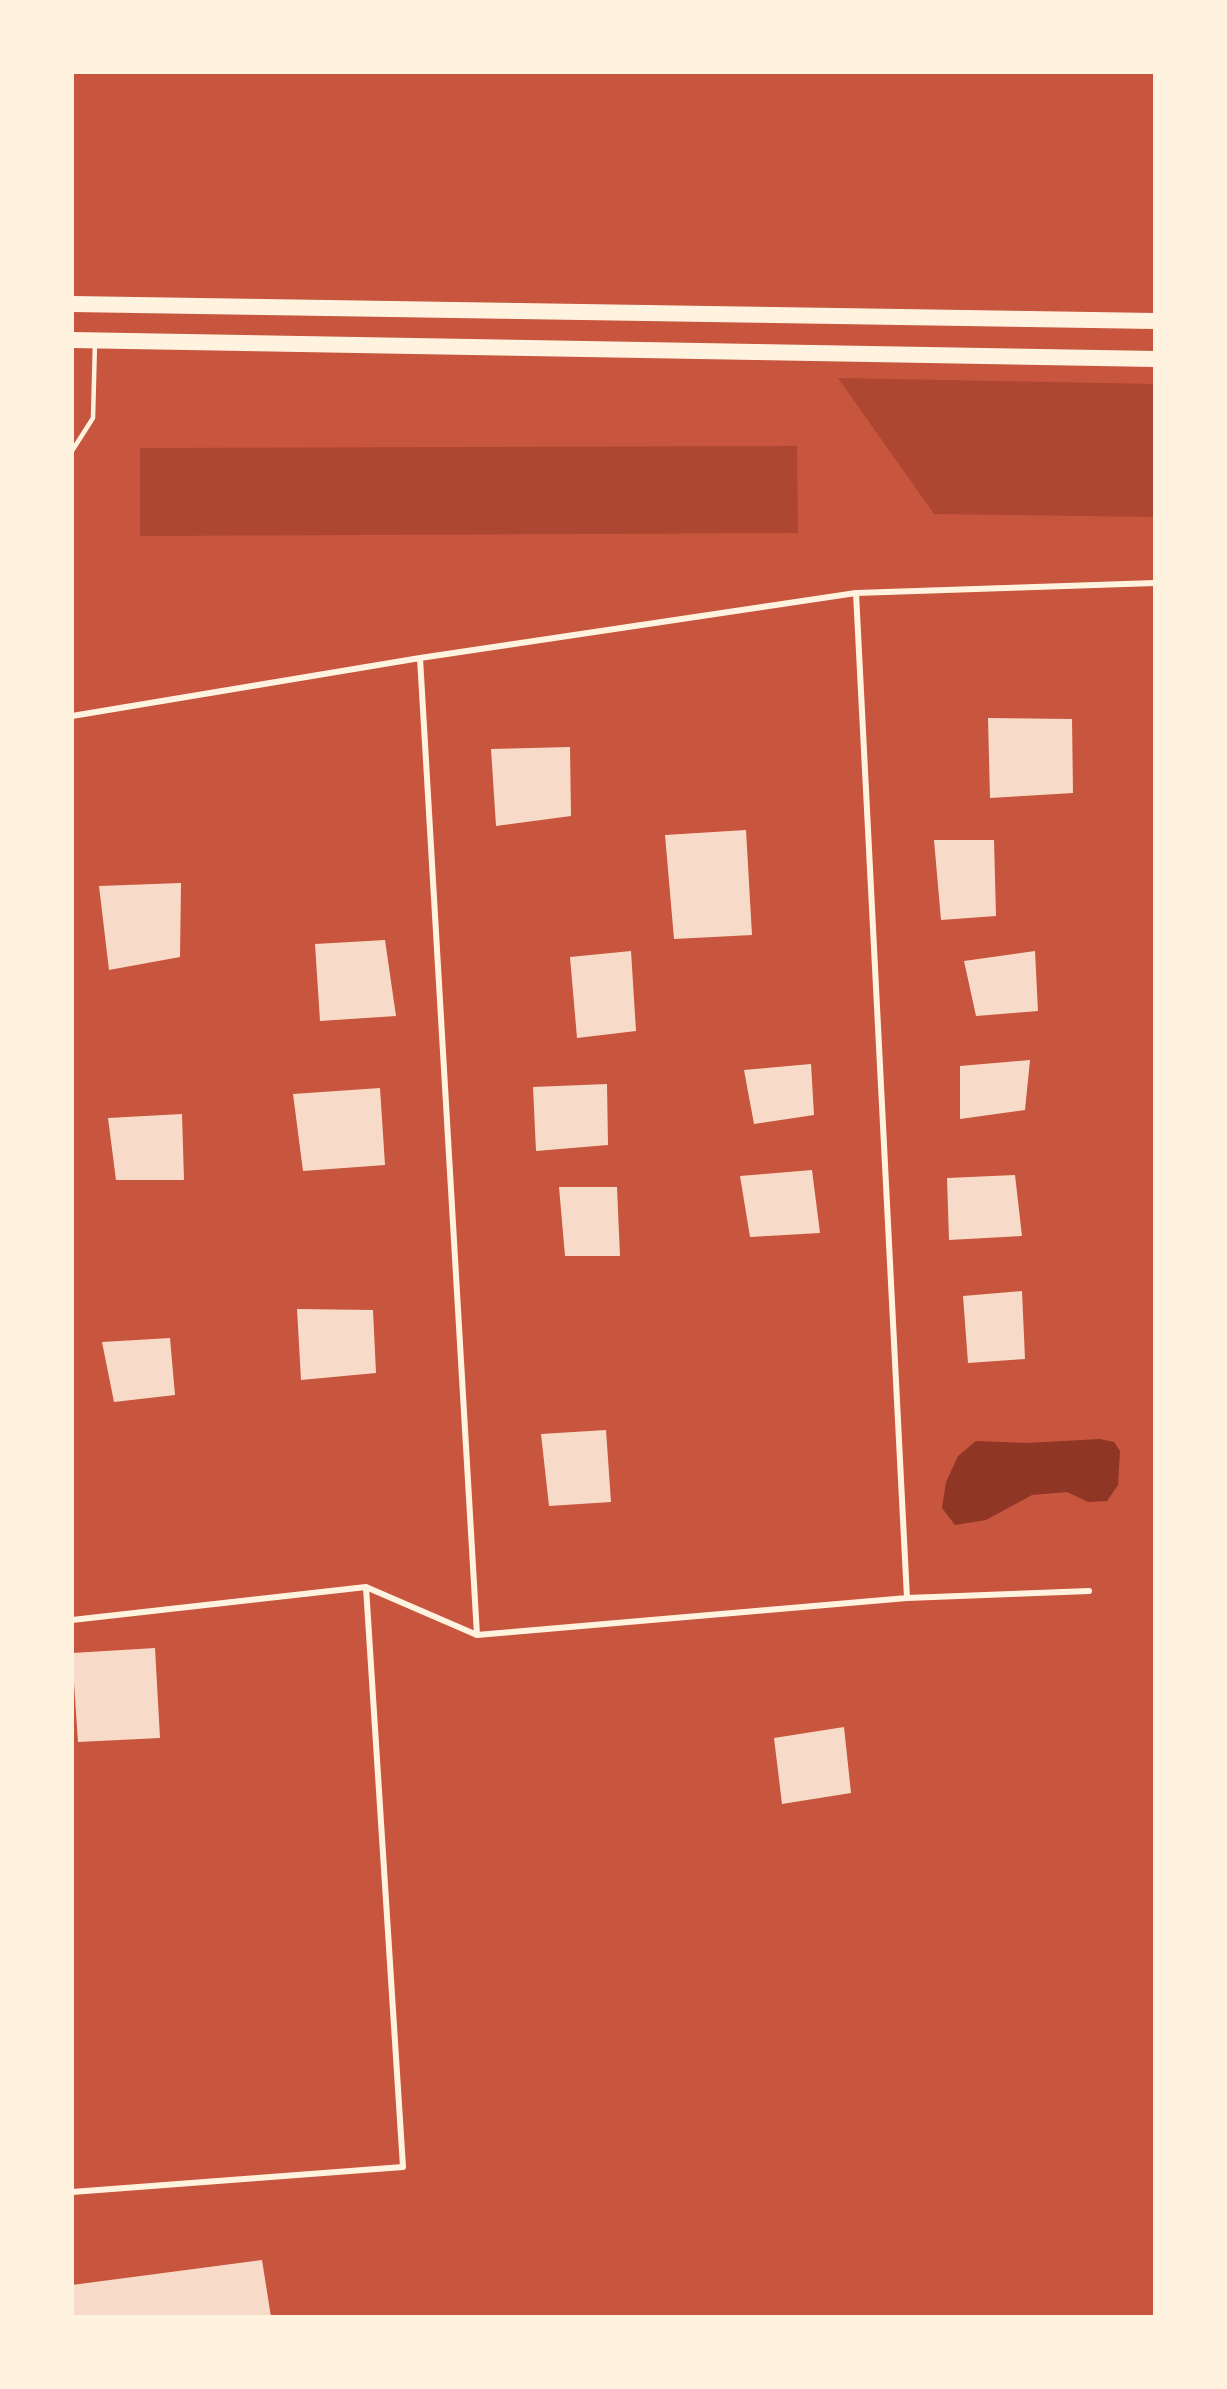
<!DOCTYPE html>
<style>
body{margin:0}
#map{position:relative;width:1227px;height:2389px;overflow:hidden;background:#c8553d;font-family:Helvetica,sans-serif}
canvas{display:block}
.frame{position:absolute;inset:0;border:74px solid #fff3e0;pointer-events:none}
</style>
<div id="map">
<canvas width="1227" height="2389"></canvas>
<div class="frame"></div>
</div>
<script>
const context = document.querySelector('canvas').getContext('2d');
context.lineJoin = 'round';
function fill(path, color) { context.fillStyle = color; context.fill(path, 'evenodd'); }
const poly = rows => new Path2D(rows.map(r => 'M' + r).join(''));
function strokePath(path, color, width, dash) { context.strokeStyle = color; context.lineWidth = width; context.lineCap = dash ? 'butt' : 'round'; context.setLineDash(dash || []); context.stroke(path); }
const green = poly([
 [838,378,1155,384,1155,517,934,514],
 [797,446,798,533,140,536,140,448]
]);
const water = poly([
 [1100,1439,1114,1442,1120,1451,1118,1485,1107,1501,1088,1502,1067,1492,1032,1495,986,1520,955,1525,942,1508,946,1482,958,1456,976,1441,1027,1443]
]);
const building = poly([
 [988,718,1072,719,1073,793,990,798],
 [570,747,571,816,496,826,491,749],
 [746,830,752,935,674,939,665,835],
 [934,840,994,840,996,916,941,920],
 [181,883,180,957,109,970,99,886],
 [385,940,396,1016,320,1021,315,944],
 [631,951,636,1031,577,1038,570,957],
 [1035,951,1038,1011,976,1016,964,961],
 [1030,1060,1025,1110,960,1119,960,1066],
 [811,1064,814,1115,754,1124,744,1070],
 [607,1084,608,1145,536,1151,533,1087],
 [380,1088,385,1165,303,1171,293,1094],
 [182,1114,184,1180,116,1180,108,1118],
 [812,1170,820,1233,750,1237,740,1176],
 [1015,1175,1022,1236,949,1240,947,1178],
 [559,1187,617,1187,620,1256,565,1256],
 [1022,1291,1025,1359,968,1363,963,1296],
 [297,1309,373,1310,376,1373,301,1380],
 [170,1338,175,1395,114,1402,102,1342],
 [606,1430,611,1502,549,1506,541,1434],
 [155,1648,160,1738,78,1742,72,1653],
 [844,1727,851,1793,782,1804,774,1738],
 [262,2260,271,2317,72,2317,72,2285]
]);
const service = poly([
 [72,451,93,418,95,342]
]);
const minor = poly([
 [856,593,907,1598],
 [420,658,477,1635],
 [72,716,420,658,856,593,1155,583],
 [72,1620,366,1587,477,1635,907,1598,1089,1591],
 [72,2192,403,2167,366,1587]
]);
const trunk = poly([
 [72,304,1155,321],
 [72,340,1155,359]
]);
fill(green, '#ae4732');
fill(water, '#8f3625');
fill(building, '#f7dbc8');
strokePath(service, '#fff3e0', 4.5);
strokePath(minor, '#fff3e0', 6);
strokePath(trunk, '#fff3e0', 16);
</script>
